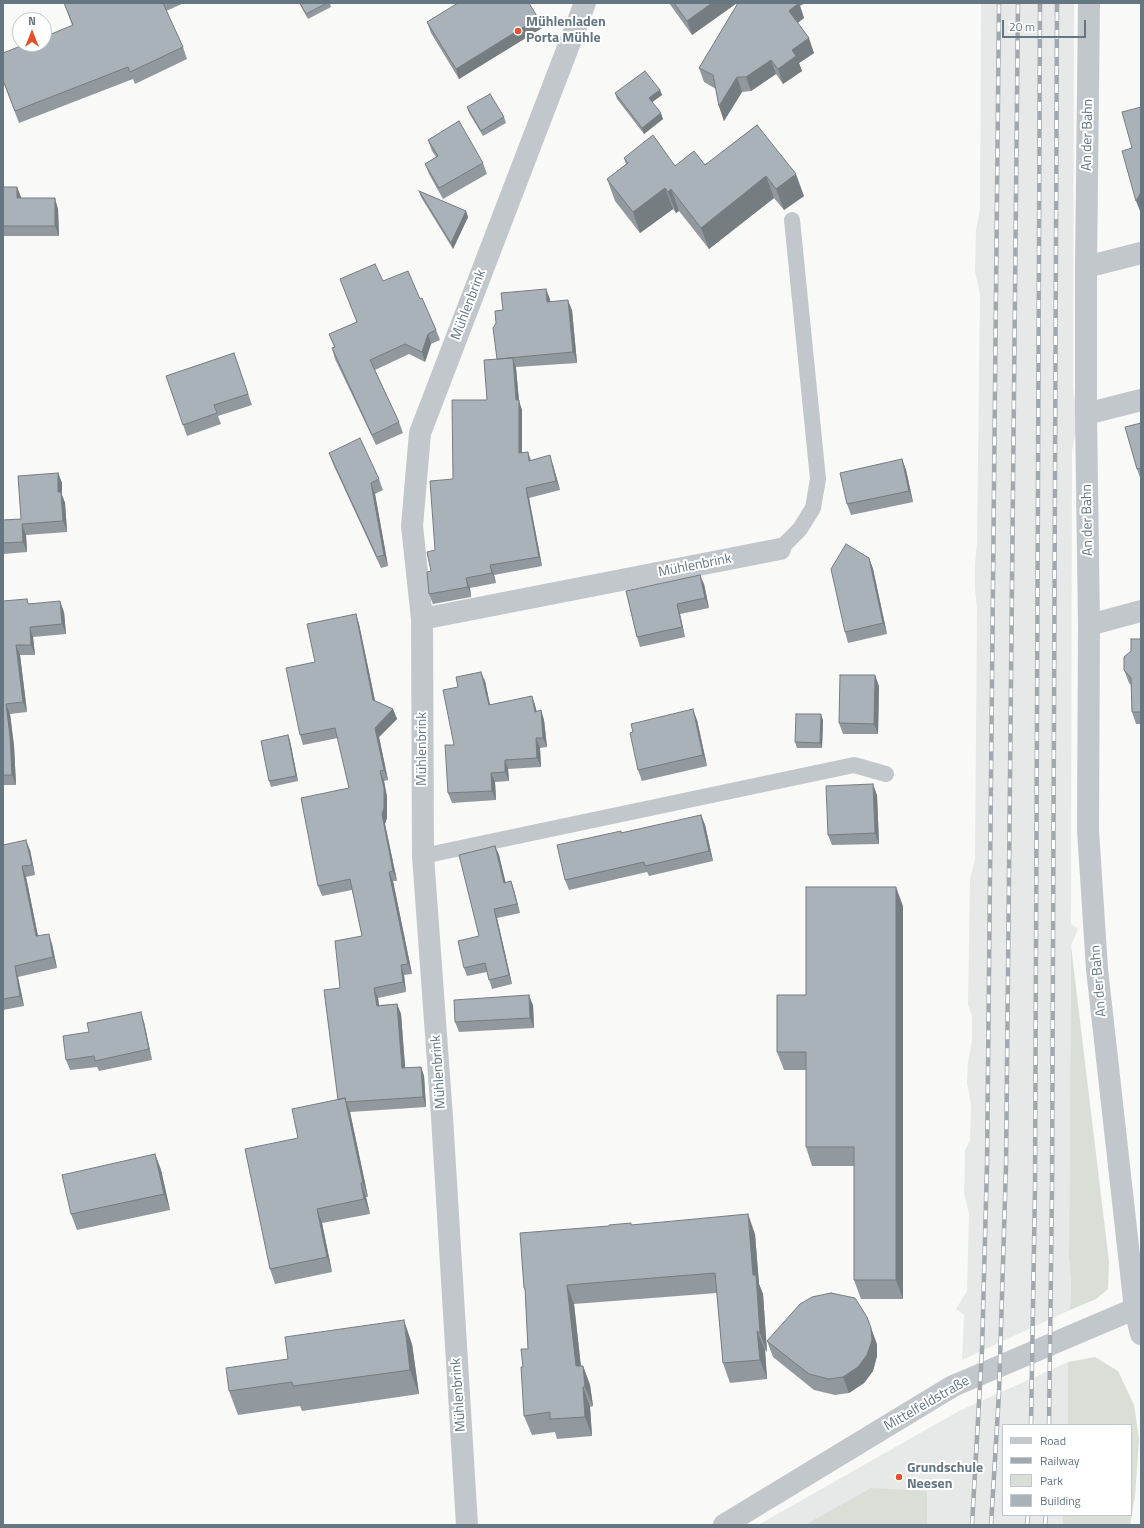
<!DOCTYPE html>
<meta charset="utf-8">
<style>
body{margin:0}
#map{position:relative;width:1144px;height:1528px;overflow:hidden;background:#f9f9f7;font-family:"Titillium Web",sans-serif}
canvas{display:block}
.frame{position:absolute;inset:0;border:4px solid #647682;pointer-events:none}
.legend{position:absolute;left:1002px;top:1424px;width:130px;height:92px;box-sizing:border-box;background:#fff;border:1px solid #c1c8cd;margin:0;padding:5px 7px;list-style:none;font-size:12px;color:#647682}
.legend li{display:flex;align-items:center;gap:8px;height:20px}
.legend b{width:20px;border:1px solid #c1c8cd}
.north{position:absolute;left:12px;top:12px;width:40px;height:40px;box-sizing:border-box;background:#fff;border:1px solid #c1c8cd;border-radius:50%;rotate:0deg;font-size:11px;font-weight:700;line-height:16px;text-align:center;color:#647682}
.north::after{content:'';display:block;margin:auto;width:14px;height:18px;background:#e4522d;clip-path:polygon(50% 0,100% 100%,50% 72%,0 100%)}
.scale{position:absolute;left:1002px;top:20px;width:84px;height:18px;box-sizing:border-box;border:2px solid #647682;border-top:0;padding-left:5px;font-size:12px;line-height:14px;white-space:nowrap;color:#647682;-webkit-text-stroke:3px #fff;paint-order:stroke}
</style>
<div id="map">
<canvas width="1144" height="1528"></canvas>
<div class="frame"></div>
<ul class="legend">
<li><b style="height:5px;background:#c2c7cb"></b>Road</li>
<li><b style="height:5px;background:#a1a9af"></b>Railway</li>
<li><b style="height:11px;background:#d9ded6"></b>Park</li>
<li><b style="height:11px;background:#a9b2b8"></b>Building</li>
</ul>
<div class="north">N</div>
<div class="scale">20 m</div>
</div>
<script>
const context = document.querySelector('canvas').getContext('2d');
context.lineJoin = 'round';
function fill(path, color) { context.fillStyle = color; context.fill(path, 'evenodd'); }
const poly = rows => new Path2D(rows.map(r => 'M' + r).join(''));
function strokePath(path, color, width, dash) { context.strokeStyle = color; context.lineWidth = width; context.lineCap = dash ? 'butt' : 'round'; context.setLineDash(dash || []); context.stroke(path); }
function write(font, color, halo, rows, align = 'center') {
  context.font = font + ' "Titillium Web",sans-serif'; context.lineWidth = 4; context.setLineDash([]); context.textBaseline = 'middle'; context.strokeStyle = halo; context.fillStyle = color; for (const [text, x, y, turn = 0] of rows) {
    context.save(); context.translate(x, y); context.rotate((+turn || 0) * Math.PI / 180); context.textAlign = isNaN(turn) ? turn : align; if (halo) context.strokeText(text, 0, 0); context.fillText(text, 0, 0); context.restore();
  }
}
const built = poly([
 [981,3,1074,3,1073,388,1076,409,1076,432,1072,451,1071,924,1078,929,1071,946,1069,1257,1071,1283,1070,1310,962,1360,964,1315,956,1309,967,1291,969,1213,964,1194,965,1150,970,1140,971,1104,967,1083,968,1061,972,1041,972,1016,968,1005,970,879,975,859,977,608,975,588,975,564,977,544,980,294,975,272,976,230,980,209],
 [1068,1362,1068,1425,1003,1425,1003,1515,1063,1515,1063,1525,758,1525,959,1411]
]);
const green = poly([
 [1071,946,1109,1262,1108,1289,1096,1299,1070,1310,1071,1283,1069,1257],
 [1095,1357,1118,1371,1134,1405,1139,1439,1135,1496,1130,1525,1063,1525,1063,1515,1131,1515,1131,1425,1068,1425,1068,1362],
 [871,1488,927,1491,927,1525,805,1525]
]);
const service = poly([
 [780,549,800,529,813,508,818,479,792,220],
 [423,856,854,765,886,774]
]);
const minor = poly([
 [1089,3,1086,267,1086,414,1089,625,1088,830,1097,969,1135,1309,1141,1334],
 [1086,267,1141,253],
 [1086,414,1141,400],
 [422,619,780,549],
 [1089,625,1141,611],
 [467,1525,442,1117,423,856,422,619,412,526,420,433,585,3],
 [724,1525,953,1386,1141,1306]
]);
const rail = poly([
 [1031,1425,1035,1188,1040,3],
 [1049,1425,1052,1188,1057,3],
 [972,1525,982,1350,987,1165,999,3],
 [991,1525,999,1393,1006,1165,1018,3],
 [1027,1525,1028,1515],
 [1045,1525,1046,1515]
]);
const wall = poly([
 [64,3,184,3,166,11,183,47,187,59,135,84,133,79,19,123,3,81,72,25],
 [299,3,330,3,331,7,308,19],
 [669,3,737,3,692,35],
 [738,3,806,3,800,6,804,18,798,23,814,53,799,63,802,71,783,84,776,74,751,91,742,92,724,121,719,106,716,89,704,82,699,68],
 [427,22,542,28,459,79,431,33],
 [660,90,662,95,652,102,663,119,644,134,617,99,615,93],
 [467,107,504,117,506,123,483,136,469,113],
 [757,125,804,196,784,210,774,198,709,249,679,211,676,213,673,209,640,233,615,201,607,179,626,164,624,158,675,166,705,165],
 [428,140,483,163,487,174,443,199,429,174,425,164,436,157,432,151],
 [3,187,17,187,21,198,58,209,59,236,3,236],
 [419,191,466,211,468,217,453,249,421,197],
 [340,279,383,281,420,299,436,330,440,340,431,344,425,362,409,354,375,370,399,422,403,433,376,445,335,359,332,348,334,347,329,334,357,322],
 [550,299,550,302,572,310,577,363,516,367,519,401,522,410,522,453,528,452,531,460,553,465,560,490,529,498,542,566,494,575,496,583,470,588,471,597,433,604,429,594,431,571,435,550,453,479,487,400,497,359,496,323,503,310],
 [234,353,252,405,218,416,221,424,187,436,166,376],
 [1141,423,1141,480,1137,469],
 [329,453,379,479,383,490,375,494,388,566,381,568,333,464],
 [902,459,906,470,913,502,851,515,847,504],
 [58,473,62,483,62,495,65,503,67,532,26,535,27,552,3,554,3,520,21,519],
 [869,558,873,569,887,634,848,643,845,632],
 [704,584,709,608,680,614,685,637,640,647,637,637,626,591],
 [3,601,29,604,64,612,66,634,33,637,35,655,20,655,27,712,10,714,14,746,16,785,3,785],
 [356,614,359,624,375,701,393,709,397,719,379,737,388,780,384,781,387,797,387,818,385,824,397,881,393,881,412,974,404,975,406,992,378,998,379,1005,397,1004,401,1014,405,1068,421,1067,424,1076,426,1107,350,1112,368,1197,366,1197,370,1214,322,1223,332,1272,275,1284,270,1269,298,1138,338,1100,340,988,362,936,352,890,322,896,318,886,349,788,338,738,303,745,300,735,315,662],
 [1141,639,1141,724,1136,724,1132,712,1131,685,1129,683,1124,670],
 [485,681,490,705,532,696,535,705,537,712,541,710,544,720,547,747,540,748,541,767,508,769,509,781,495,782,496,800,452,803,448,793,454,745],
 [879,686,878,734,843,734,839,723],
 [697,720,707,766,642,781,638,770],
 [823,720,822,748,797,748,795,742],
 [288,735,290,741,298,781,271,787,269,781],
 [877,795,879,844,832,845,828,835],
 [701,815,705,825,713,861,649,876,647,872,569,890,565,880,621,833],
 [3,845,30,850,35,875,26,877,38,936,52,944,57,968,18,977,24,1006,3,1010],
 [495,846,499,855,505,883,511,881,514,890,520,913,497,918,512,984,492,989,487,972,467,976,464,968,479,936],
 [903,906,903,1299,861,1299,854,1280,854,1166,812,1166,806,1147,806,1070,784,1070,777,1052,806,995],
 [533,1005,534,1028,459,1032,455,1022],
 [144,1022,152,1060,99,1071,97,1067,70,1070,66,1060,89,1032],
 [155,1154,161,1170,170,1210,77,1230,71,1214],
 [631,1223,631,1225,755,1234,759,1284,763,1294,767,1352,765,1350,767,1379,730,1383,723,1363,717,1293,574,1304,581,1366,583,1366,590,1385,593,1406,590,1407,592,1436,557,1439,555,1432,532,1435,524,1416,523,1367,528,1349,526,1293,524,1288,609,1226],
 [767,1341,877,1344,877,1356,873,1371,864,1383,849,1393,835,1395,814,1390,773,1357],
 [412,1344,419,1394,302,1411,300,1406,238,1415,229,1391]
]);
const shadedWall = poly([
 [712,3,737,3,692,35,687,21],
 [799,3,804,18,794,25,789,11],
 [538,18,542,28,459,79,456,69],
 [809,38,814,53,799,63,802,71,783,84,778,69,792,50],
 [771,60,776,74,751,91,746,77],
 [737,77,742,92,724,121,719,106],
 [660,90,662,95,651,103,649,98],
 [661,113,663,119,644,134,642,128],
 [796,174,804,196,784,210,776,189],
 [766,176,774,198,709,249,701,228],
 [17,187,21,197,21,209,17,198],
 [665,188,673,209,640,233,633,212],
 [671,189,679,211,676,213,668,192],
 [1141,192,1141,208,1140,211,1136,201],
 [55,198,58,209,59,236,55,226],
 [466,211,468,217,453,249,451,243],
 [546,289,550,299,551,312,547,302],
 [568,300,572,310,577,363,573,352],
 [428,334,431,344,425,362,422,352],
 [513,358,516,368,519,401,522,410,522,463,519,453,516,400],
 [550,455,553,465,560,490,556,481],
 [902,459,906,470,913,502,909,491],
 [58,473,62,483,62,495,65,503,67,532,63,521,58,492],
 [371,483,375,494,388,566,384,555],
 [526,488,529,498,542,566,539,557],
 [22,524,26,535,27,552,23,542],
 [869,558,873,569,887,634,883,623],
 [490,565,494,575,496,583,492,573],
 [700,575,704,584,709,608,705,598],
 [466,578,470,588,471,597,468,587],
 [60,601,64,612,66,634,62,624],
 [677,604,680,614,685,637,682,627],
 [356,614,359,624,377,710,373,700],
 [30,627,33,637,35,655,31,645],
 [16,645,20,655,27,712,23,702],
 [481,672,485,681,492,714,489,705],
 [875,675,879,686,878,734,874,724],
 [532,696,535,705,538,721,535,712],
 [6,704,10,714,14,746,16,785,12,775],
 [393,709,397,719,379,737,388,780,384,770,375,728],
 [693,709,697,720,707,766,703,755],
 [541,710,544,720,547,747,543,738],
 [821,714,823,720,822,748,820,743],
 [288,735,290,741,298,781,296,776],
 [536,738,540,748,541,767,537,758],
 [505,760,508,769,509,781,505,772],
 [380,771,384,781,387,797,387,818,385,824,397,881,393,871,382,814],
 [491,773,495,782,496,800,492,791],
 [873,784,877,795,879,844,875,833],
 [701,815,705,825,713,861,709,851],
 [26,840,30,850,35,875,32,865],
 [495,846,499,855,508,892,504,883],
 [22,866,26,877,40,946,36,936],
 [389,872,393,881,412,974,408,964],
 [511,881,514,890,520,913,517,904],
 [896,887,903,906,903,1299,896,1280],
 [494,909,497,918,512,984,509,975],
 [49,934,52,944,57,968,53,957],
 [401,965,404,975,406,992,403,982],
 [15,966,18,977,24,1006,20,996],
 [374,988,378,998,380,1015,377,1006],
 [529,995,533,1005,534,1028,530,1018],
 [397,1004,401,1014,406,1078,402,1068],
 [141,1012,144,1022,152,1060,149,1049],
 [421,1067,424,1076,426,1107,423,1097],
 [345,1098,350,1112,368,1197,363,1183],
 [155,1154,161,1170,170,1210,164,1194],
 [361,1183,366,1197,370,1214,364,1199],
 [317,1209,322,1223,332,1272,327,1257],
 [748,1214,755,1234,759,1284,763,1294,767,1352,760,1333,753,1275],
 [567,1285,574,1304,583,1386,576,1366],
 [867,1317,877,1344,877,1356,873,1371,864,1383,849,1393,843,1377],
 [404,1320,412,1344,419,1394,410,1370],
 [757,1331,765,1350,767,1379,760,1360],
 [583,1366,590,1385,593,1406,585,1387],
 [583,1387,590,1407,592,1436,585,1417]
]);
const building = poly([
 [64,3,163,3,183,47,130,72,128,67,15,111,3,80,3,53,26,44,44,44,44,37,73,25,64,3],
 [300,3,327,3,306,14,300,3],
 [458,3,529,3,538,18,456,69,427,22,458,3],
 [674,3,712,3,687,21,674,3],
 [738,3,799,3,789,11,809,38,792,50,796,56,778,69,771,60,746,77,737,77,719,106,713,75,699,68,738,3],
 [645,71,660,90,649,98,661,113,642,128,615,93,645,71],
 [490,94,504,117,481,131,467,107,490,94],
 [1141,107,1141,192,1136,201,1122,151,1132,148,1122,112,1141,107],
 [459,121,483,163,439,188,425,164,438,156,428,140,459,121],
 [757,125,796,174,776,189,766,176,701,228,671,189,668,192,665,188,633,212,607,179,628,163,624,158,653,135,675,166,694,151,705,165,757,125],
 [3,187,17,187,17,198,55,198,55,226,3,226,3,187],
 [419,191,466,211,451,243,419,191],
 [375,264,383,281,408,271,420,299,422,298,436,330,428,334,422,352,405,344,370,360,399,422,372,435,332,348,335,347,329,334,357,322,340,279,375,264],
 [546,289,547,302,568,300,573,352,497,359,493,328,496,323,495,311,503,310,501,293,546,289],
 [234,353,248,394,214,405,217,413,183,425,166,376,234,353],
 [513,358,516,400,519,400,519,453,528,452,529,461,550,455,556,481,526,488,539,557,490,565,492,573,466,578,468,587,429,594,427,572,431,571,427,552,435,550,430,481,453,479,452,400,487,400,484,360,513,358],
 [1141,423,1141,468,1137,469,1125,427,1141,423],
 [360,438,379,479,371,483,384,555,377,557,329,453,360,438],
 [902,459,909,491,847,504,840,473,902,459],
 [58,473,58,492,61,492,63,521,22,524,23,542,3,543,3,520,21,519,18,476,58,473],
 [846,544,869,558,883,623,845,632,831,569,846,544],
 [700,575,705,598,677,604,682,627,637,637,626,591,700,575],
 [27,599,28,604,60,601,62,624,30,627,31,645,16,645,23,702,6,704,10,736,12,775,3,775,3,601,27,599],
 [356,614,373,700,393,709,375,728,384,770,380,771,384,788,384,808,382,814,393,871,389,872,408,964,401,965,403,982,374,988,377,1006,397,1004,402,1068,421,1067,423,1097,346,1102,345,1098,338,1100,324,990,340,988,335,941,362,936,350,879,318,886,301,798,349,788,335,728,300,735,286,668,315,662,307,624,356,614],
 [1131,639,1141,639,1141,712,1132,712,1131,678,1124,670,1124,657,1131,651,1131,639],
 [481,672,489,705,532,696,535,712,541,710,543,738,536,738,537,758,505,760,505,772,491,773,492,791,448,793,445,745,454,745,443,690,458,687,456,677,481,672],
 [840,675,875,675,874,724,839,723,840,675],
 [693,709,703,755,638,770,630,733,633,732,631,724,693,709],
 [796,714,821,714,820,743,795,742,796,714],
 [288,735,296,776,269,781,261,741,288,735],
 [873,784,875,833,828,835,826,786,873,784],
 [701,815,709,851,645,866,644,862,565,880,557,845,621,831,621,833,701,815],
 [26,840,32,865,22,866,36,936,49,934,53,957,15,966,20,996,3,999,3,845,26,840],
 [495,846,504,883,511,881,517,904,494,909,509,975,489,980,485,963,464,968,458,941,479,936,459,855,495,846],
 [806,887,896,887,896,1280,854,1280,854,1147,806,1147,806,1052,777,1052,777,995,806,995,806,887],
 [529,995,530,1018,455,1022,454,1000,529,995],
 [141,1012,149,1049,95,1061,94,1056,66,1060,63,1036,89,1032,87,1023,141,1012],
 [345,1098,363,1183,361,1183,364,1199,317,1209,327,1257,270,1269,245,1149,298,1138,292,1109,345,1098],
 [155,1154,164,1194,71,1214,62,1175,155,1154],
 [748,1214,753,1275,756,1275,760,1333,757,1331,760,1360,723,1363,715,1273,567,1285,576,1366,583,1366,585,1387,583,1387,585,1417,550,1419,550,1412,524,1416,521,1367,523,1367,521,1349,528,1349,525,1288,524,1288,520,1233,609,1226,609,1225,631,1223,631,1225,748,1214],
 [831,1293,855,1298,867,1317,871,1328,872,1340,867,1355,858,1367,843,1377,829,1379,809,1374,767,1341,800,1304,812,1297,831,1293],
 [404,1320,410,1370,293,1386,292,1382,229,1391,226,1368,288,1359,285,1337,404,1320]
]);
const markers = [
 [518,31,4,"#e4522d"],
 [899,1477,4,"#e4522d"]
];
const poiNames = [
 ["Mühlenladen",526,23],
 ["Porta Mühle",526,39],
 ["Grundschule",907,1469],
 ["Neesen",907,1485]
];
const streetNames = [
 ["An der Bahn",1088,135,-89],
 ["Mühlenbrink",469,305,-69],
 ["An der Bahn",1088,520,-91],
 ["Mühlenbrink",695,566,-11],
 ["Mühlenbrink",423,749,-90],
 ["An der Bahn",1099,981,-95],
 ["Mühlenbrink",439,1072,-94],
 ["Mühlenbrink",459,1395,-94],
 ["Mittelfeldstraße",927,1404,-30]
];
fill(built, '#e7e8e8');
fill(green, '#d9ded6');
strokePath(service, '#c2c7cb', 16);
strokePath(minor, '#c2c7cb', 22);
strokePath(rail, '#a1a9af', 4.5);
strokePath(rail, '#fff', 3, [9]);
fill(wall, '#91999e');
fill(shadedWall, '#767d81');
fill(building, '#a9b2b8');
strokePath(building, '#767d81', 1);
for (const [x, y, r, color] of markers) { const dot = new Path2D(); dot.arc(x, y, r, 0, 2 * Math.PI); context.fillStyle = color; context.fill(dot); strokePath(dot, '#fff', 1.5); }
write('bold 14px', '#647682', '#fff', poiNames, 'left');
write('14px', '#647682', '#fff', streetNames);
</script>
